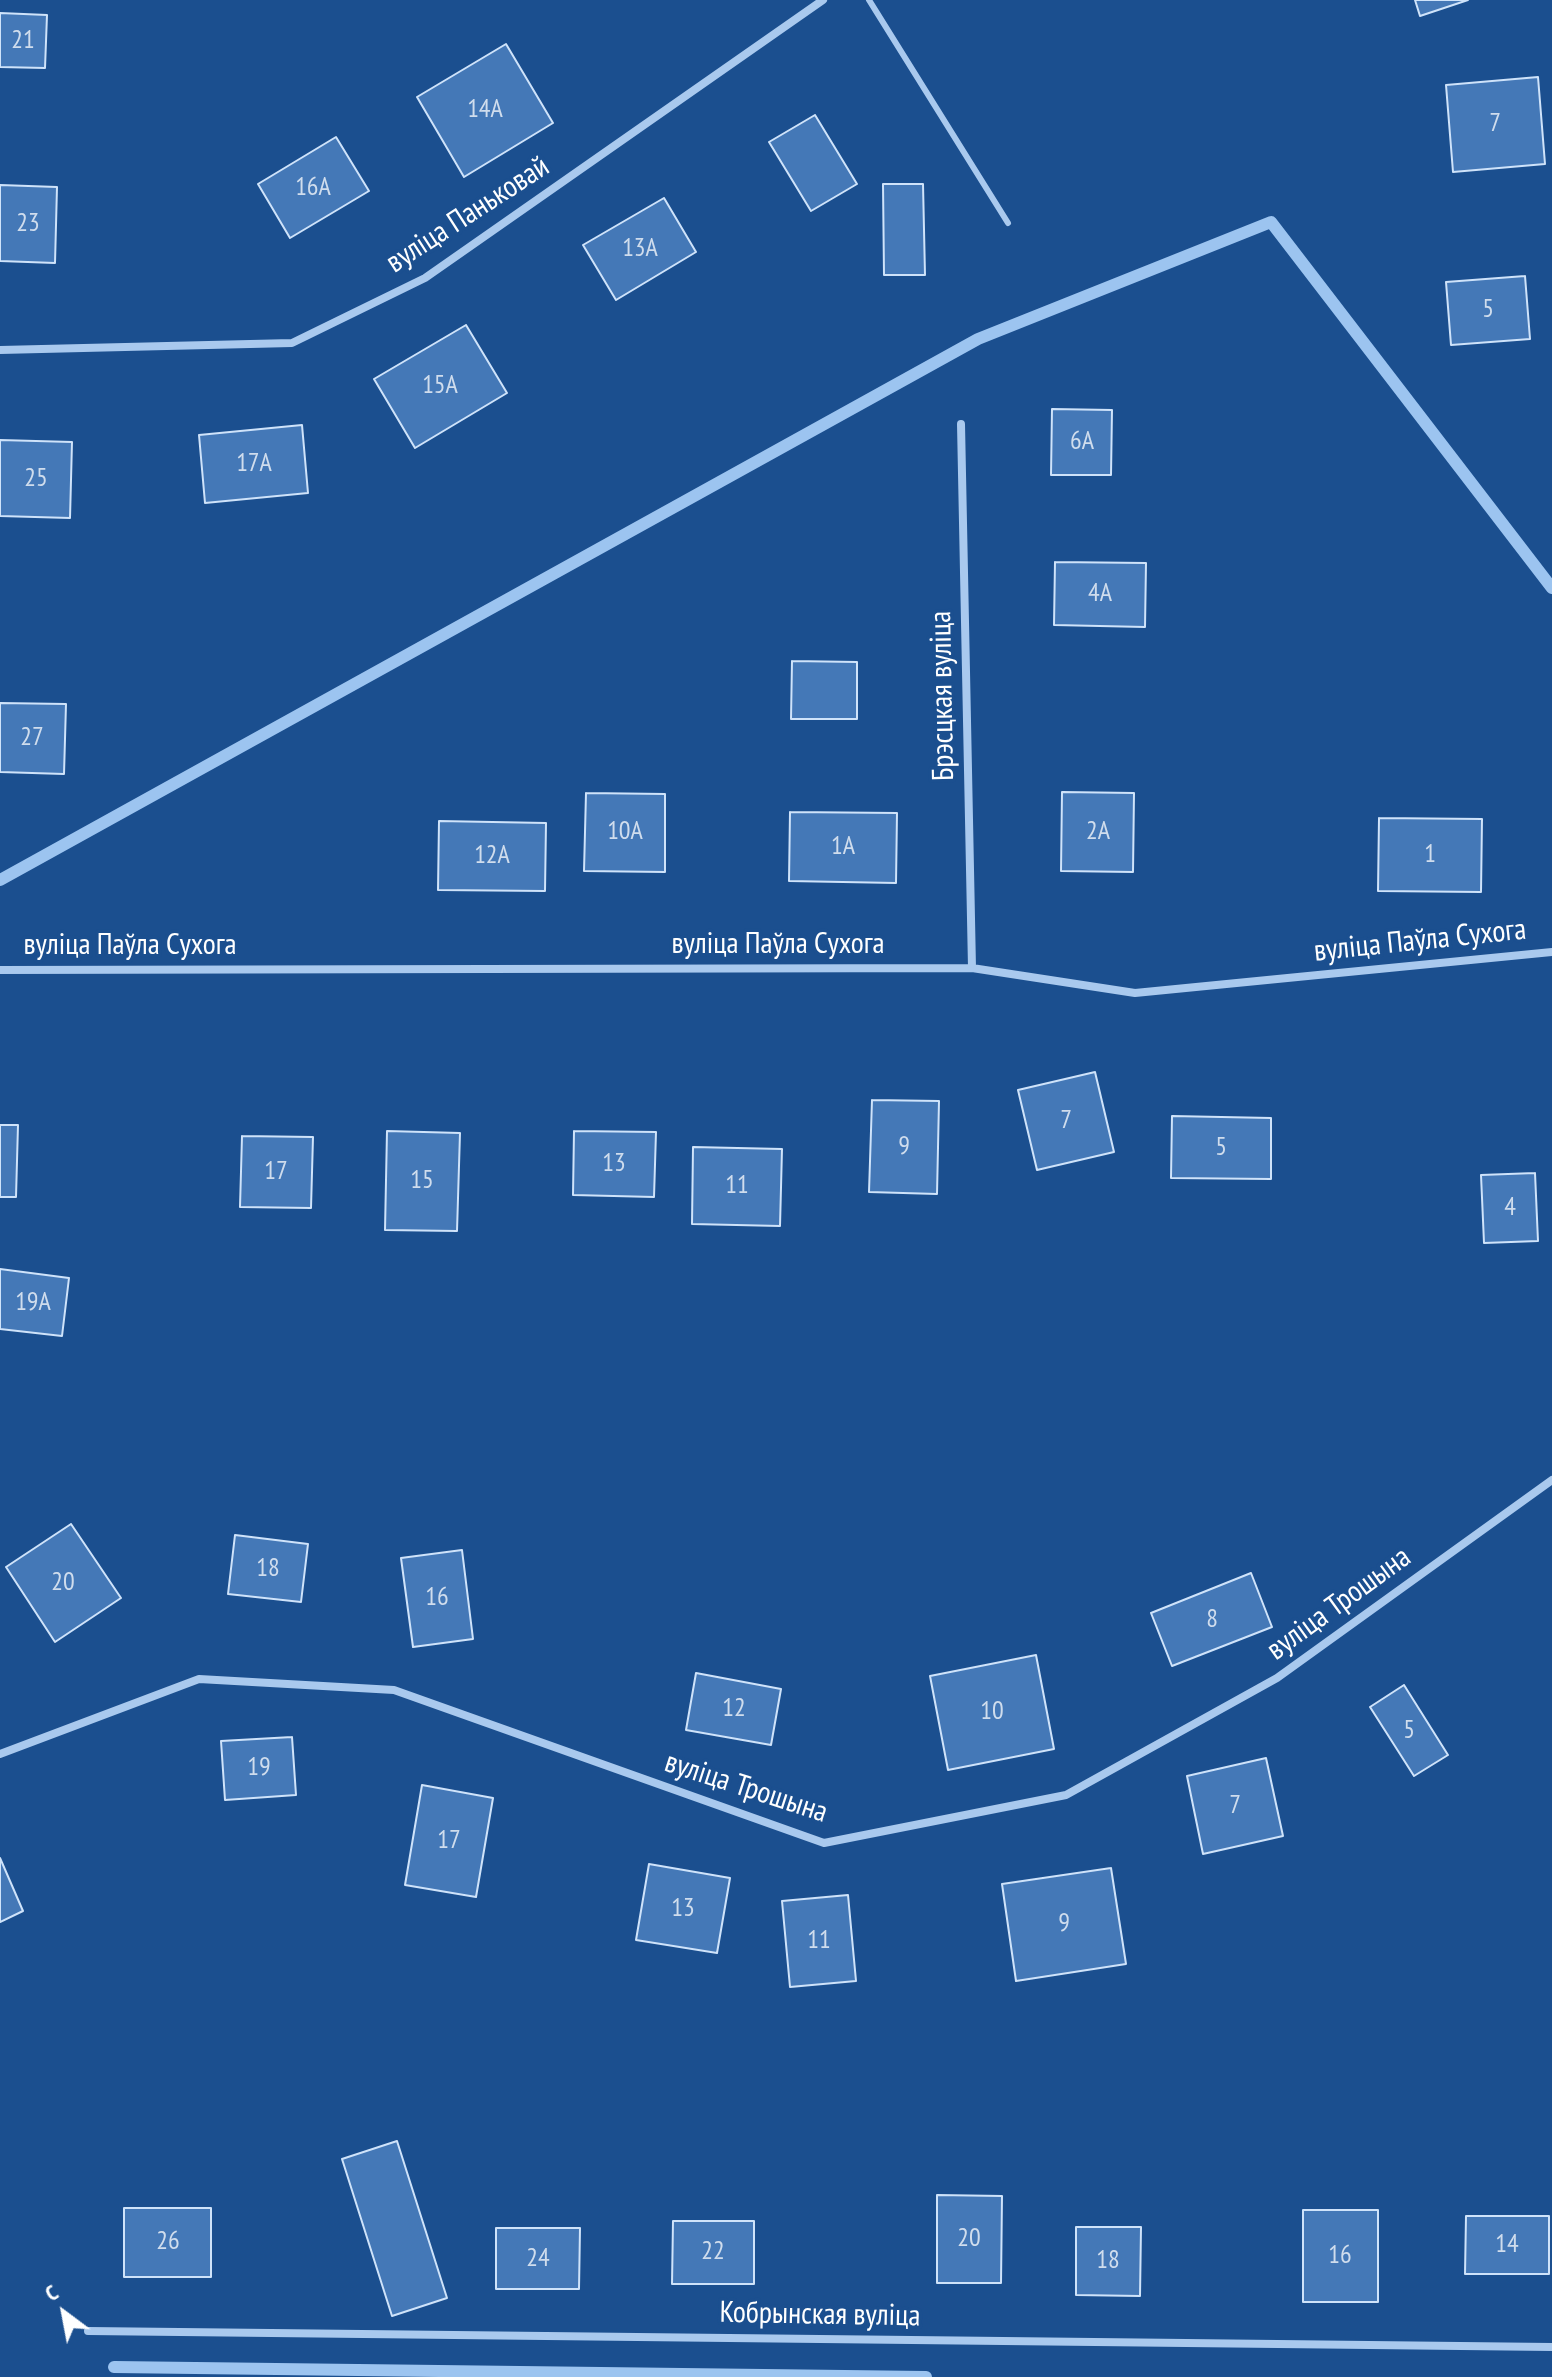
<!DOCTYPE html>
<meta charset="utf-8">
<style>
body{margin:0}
#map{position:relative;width:1552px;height:2377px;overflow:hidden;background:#1b4f8f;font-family:"PT Sans Narrow",sans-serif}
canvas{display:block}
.north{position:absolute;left:24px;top:2273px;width:80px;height:80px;-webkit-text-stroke:6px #1b4f8f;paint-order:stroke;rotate:328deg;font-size:22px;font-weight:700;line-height:32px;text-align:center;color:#fff}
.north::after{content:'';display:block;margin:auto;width:28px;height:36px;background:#fff;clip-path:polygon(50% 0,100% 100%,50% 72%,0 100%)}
</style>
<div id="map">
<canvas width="1552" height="2377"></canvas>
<div class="north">С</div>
</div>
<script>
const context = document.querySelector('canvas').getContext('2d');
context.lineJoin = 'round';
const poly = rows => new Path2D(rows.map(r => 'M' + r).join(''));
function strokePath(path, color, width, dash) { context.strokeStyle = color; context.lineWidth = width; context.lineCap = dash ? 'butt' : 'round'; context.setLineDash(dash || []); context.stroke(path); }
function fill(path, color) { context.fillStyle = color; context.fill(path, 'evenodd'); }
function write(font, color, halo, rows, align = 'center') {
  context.font = font + ' "PT Sans Narrow",sans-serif'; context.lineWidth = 7; context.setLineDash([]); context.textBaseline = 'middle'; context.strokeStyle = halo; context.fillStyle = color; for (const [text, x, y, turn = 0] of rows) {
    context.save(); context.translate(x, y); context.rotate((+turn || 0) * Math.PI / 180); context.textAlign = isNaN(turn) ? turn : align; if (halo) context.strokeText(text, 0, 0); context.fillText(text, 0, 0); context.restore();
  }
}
const stream = poly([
 [0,880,978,339,1271,222,1552,588],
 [114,2367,926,2377]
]);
const building = poly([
 [1415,0,1468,0,1420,16,1415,0],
 [0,13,47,15,45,68,0,67,0,13],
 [506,44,553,123,464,177,417,97,506,44],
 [1538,77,1545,164,1453,172,1446,85,1538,77],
 [815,115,857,184,811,211,769,142,815,115],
 [336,137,369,191,290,238,258,184,336,137],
 [883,184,923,184,925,275,884,275,883,184],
 [0,185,57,187,55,263,0,261,0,185],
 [664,198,696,252,616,300,583,245,664,198],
 [1525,276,1530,339,1451,345,1446,282,1525,276],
 [466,325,507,393,415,448,374,379,466,325],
 [1052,409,1112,410,1111,475,1051,475,1052,409],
 [302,425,308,493,205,503,199,435,302,425],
 [0,440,72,442,70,518,0,516,0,440],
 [1055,562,1146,563,1145,627,1054,625,1055,562],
 [792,661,857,662,857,719,791,719,792,661],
 [0,703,66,704,64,774,0,772,0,703],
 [1062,792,1134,793,1133,872,1061,871,1062,792],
 [586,793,665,794,665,872,584,871,586,793],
 [790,812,897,813,896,883,789,881,790,812],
 [1379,818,1482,819,1481,892,1378,891,1379,818],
 [439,821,546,823,545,891,438,890,439,821],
 [1095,1072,1114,1152,1037,1170,1018,1090,1095,1072],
 [872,1100,939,1101,937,1194,869,1192,872,1100],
 [1172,1116,1271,1118,1271,1179,1171,1178,1172,1116],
 [0,1125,18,1125,16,1197,0,1197,0,1125],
 [387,1131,460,1133,457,1231,385,1230,387,1131],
 [574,1131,656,1132,654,1197,573,1195,574,1131],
 [242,1136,313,1137,311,1208,240,1207,242,1136],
 [693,1147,782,1149,780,1226,692,1224,693,1147],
 [1535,1173,1538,1241,1484,1243,1481,1175,1535,1173],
 [0,1269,69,1278,62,1336,0,1329,0,1269],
 [71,1524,121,1598,55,1642,6,1567,71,1524],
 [235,1535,308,1544,301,1602,228,1594,235,1535],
 [462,1550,473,1639,413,1647,401,1558,462,1550],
 [1251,1573,1272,1627,1172,1666,1151,1613,1251,1573],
 [1036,1655,1054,1749,948,1770,930,1676,1036,1655],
 [696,1673,781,1689,771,1745,686,1730,696,1673],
 [1404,1685,1448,1755,1414,1776,1370,1707,1404,1685],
 [292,1737,296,1795,225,1800,221,1741,292,1737],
 [1266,1758,1283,1836,1203,1854,1187,1776,1266,1758],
 [422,1785,493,1798,476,1897,405,1885,422,1785],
 [0,1858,23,1911,0,1922,0,1858],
 [649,1864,730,1878,717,1953,636,1940,649,1864],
 [1111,1868,1126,1964,1016,1981,1002,1884,1111,1868],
 [848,1895,856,1981,790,1987,782,1901,848,1895],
 [397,2141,447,2298,392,2316,342,2159,397,2141],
 [937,2195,1002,2196,1001,2283,937,2283,937,2195],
 [124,2208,211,2208,211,2277,124,2277,124,2208],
 [1303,2210,1378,2210,1378,2302,1303,2302,1303,2210],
 [1466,2216,1549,2216,1549,2274,1465,2274,1466,2216],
 [673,2221,754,2221,754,2284,672,2284,673,2221],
 [1076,2227,1141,2227,1140,2296,1076,2295,1076,2227],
 [496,2228,580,2228,579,2289,496,2289,496,2228]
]);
const lane = poly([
 [869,0,1008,223]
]);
const street = poly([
 [0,350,292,343,425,278,823,0],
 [961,424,972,968],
 [0,970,972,968,1135,993,1552,952],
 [0,1754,199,1679,394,1690,824,1843,1066,1795,1277,1678,1552,1480],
 [88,2331,1552,2347]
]);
const numberNames = [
 ["21",23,41],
 ["14А",485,110],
 ["7",1495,124],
 ["16А",313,188],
 ["23",28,224],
 ["13А",640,249],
 ["5",1488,310],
 ["15А",440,386],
 ["6А",1082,442],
 ["17А",254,464],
 ["25",36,479],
 ["4А",1100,594],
 ["27",32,738],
 ["10А",625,832],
 ["2А",1098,832],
 ["1А",843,847],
 ["1",1430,855],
 ["12А",492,856],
 ["7",1066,1121],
 ["9",904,1147],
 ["5",1221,1148],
 ["13",614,1164],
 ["17",276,1172],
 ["15",422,1181],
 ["11",737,1186],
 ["4",1510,1208],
 ["19А",33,1303],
 ["18",268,1569],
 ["20",63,1583],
 ["16",437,1598],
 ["8",1212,1620],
 ["12",734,1709],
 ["10",992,1712],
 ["5",1409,1731],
 ["19",259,1768],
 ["7",1235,1806],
 ["17",449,1841],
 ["13",683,1909],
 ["9",1064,1924],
 ["11",819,1941],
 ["20",969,2239],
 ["26",168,2242],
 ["14",1507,2245],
 ["22",713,2252],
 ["16",1340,2256],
 ["24",538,2259],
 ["18",1108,2261]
];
const streetNames = [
 ["вуліца Паньковай",468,215,-33],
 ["Брэсцкая вуліца",943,696,-91],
 ["вуліца Паўла Сухога",1420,941,-6],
 ["вуліца Паўла Сухога",778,944],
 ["вуліца Паўла Сухога",130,945],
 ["вуліца Трошына",1339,1604,-36],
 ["вуліца Трошына",746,1788,18],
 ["Кобрынская вуліца",820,2315,1]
];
strokePath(stream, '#9cc4f0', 12);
fill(building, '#4478b7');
strokePath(building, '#cfe3fa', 2);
strokePath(lane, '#a9c9ee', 6);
strokePath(street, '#a9c9ee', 8);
write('26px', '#d0dded', null, numberNames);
write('30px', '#fff', '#1b4f8f', streetNames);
</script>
